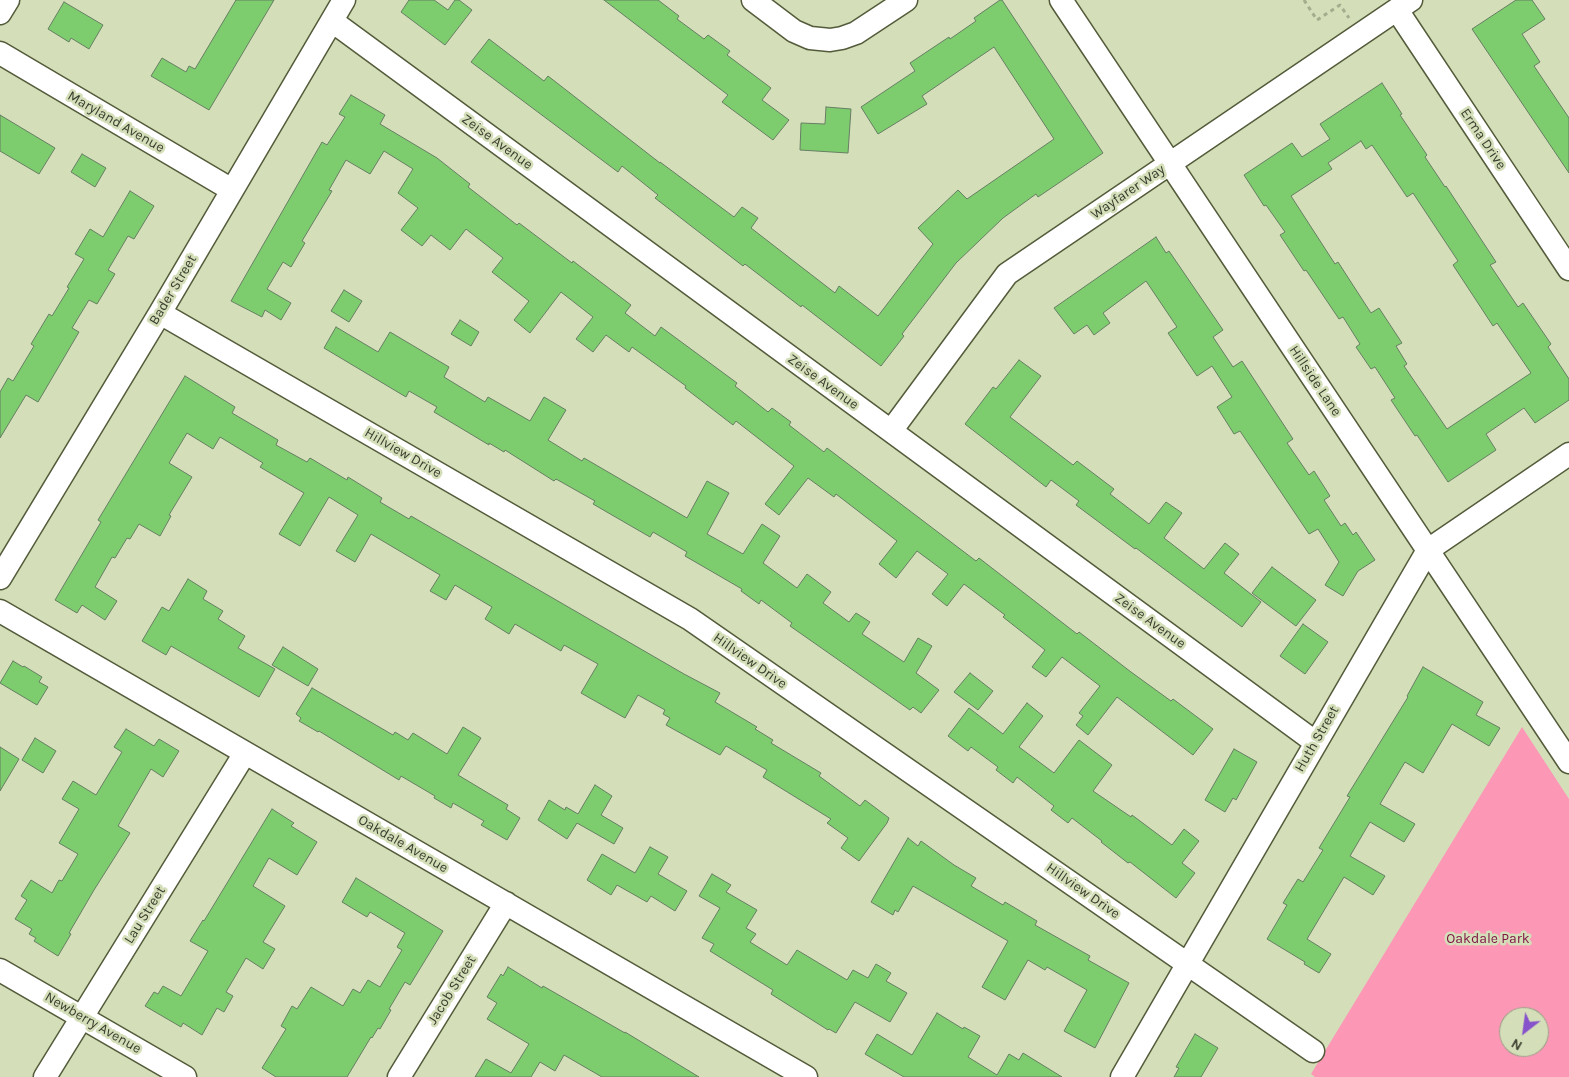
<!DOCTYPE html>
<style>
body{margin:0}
#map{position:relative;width:1569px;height:1077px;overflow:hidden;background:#d4dfb9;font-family:Karla,sans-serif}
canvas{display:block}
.north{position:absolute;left:1499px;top:1007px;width:50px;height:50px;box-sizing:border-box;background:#d4dfb9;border:1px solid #969e81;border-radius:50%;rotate:210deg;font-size:14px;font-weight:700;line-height:20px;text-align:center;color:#393d2e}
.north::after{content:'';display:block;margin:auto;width:18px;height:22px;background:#8753cb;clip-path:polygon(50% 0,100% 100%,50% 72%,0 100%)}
</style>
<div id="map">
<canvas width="1569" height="1077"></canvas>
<div class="north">N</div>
</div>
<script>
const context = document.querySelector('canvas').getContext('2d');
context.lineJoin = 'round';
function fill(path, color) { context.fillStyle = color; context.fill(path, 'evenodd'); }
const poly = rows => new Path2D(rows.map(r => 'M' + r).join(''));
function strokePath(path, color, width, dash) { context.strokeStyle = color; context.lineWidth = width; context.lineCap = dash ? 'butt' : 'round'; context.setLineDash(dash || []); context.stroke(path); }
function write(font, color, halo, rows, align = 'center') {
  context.font = font + ' Karla,sans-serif'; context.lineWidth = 5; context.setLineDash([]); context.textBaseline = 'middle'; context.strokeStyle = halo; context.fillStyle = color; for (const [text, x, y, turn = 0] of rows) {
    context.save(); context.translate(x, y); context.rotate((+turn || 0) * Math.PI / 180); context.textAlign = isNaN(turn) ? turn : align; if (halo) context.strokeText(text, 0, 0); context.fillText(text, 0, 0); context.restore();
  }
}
const green = poly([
 [1522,727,1569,799,1569,1077,1315,1077,1311,1074],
 [1509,1017,1539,1017,1539,1047,1509,1047]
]);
const building = poly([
 [236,0,274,0,209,110,151,76,162,58,186,72,189,66,195,69,236,0],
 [409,0,434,0,448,10,455,0,459,0,472,10,445,45,401,12,409,0],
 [604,0,658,0,679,16,677,19,704,39,708,35,730,51,727,55,771,88,762,100,789,120,773,140,722,102,728,95,604,0],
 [1000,0,1002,0,1103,153,1038,197,1036,194,1003,218,956,263,902,334,904,336,881,366,802,305,801,307,745,264,743,266,695,229,655,198,658,195,622,166,618,172,471,62,489,39,544,81,548,76,660,163,660,162,734,217,742,207,758,218,751,228,835,293,839,286,878,316,933,244,918,228,958,190,967,199,1054,139,994,47,922,96,927,104,878,134,861,107,915,71,910,63,949,37,950,39,976,21,974,18,1000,0],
 [1516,0,1532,0,1545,19,1522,34,1540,62,1534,66,1569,118,1569,173,1472,29,1516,0],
 [64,2,103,25,89,49,71,38,69,42,48,29,64,2],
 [1382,83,1402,114,1400,115,1427,155,1425,157,1445,187,1446,186,1496,262,1490,265,1518,307,1523,303,1551,344,1548,347,1569,379,1569,400,1535,423,1524,408,1486,434,1496,450,1448,482,1417,435,1415,436,1391,400,1395,398,1375,367,1371,369,1356,347,1360,344,1343,317,1339,319,1306,270,1304,271,1280,235,1285,232,1266,205,1264,206,1244,175,1292,143,1302,157,1330,139,1320,124,1382,83],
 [1361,141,1366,149,1372,145,1407,197,1413,193,1458,261,1453,265,1493,326,1497,323,1531,373,1447,429,1404,366,1407,364,1396,346,1402,343,1379,308,1371,313,1338,262,1335,264,1291,196,1332,169,1328,163,1361,141],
 [351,95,385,115,380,124,437,158,470,184,468,187,517,225,519,223,572,263,573,261,631,305,625,313,655,336,661,327,737,383,735,386,768,412,772,408,791,422,789,425,824,452,827,448,976,561,979,558,1077,634,1079,632,1131,672,1171,701,1173,699,1213,729,1193,755,1117,697,1088,735,1076,725,1083,716,1079,713,1100,686,1062,657,1046,677,1032,667,1045,650,1003,617,1005,615,964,584,947,606,932,594,948,574,917,551,896,578,879,564,897,541,836,494,834,497,808,478,779,515,765,504,794,466,736,421,733,425,685,388,686,386,632,347,629,352,606,335,593,352,576,339,593,317,561,292,530,333,514,320,529,301,492,272,503,258,466,229,450,250,431,235,422,246,401,230,418,208,398,193,413,169,384,151,370,174,346,160,329,190,332,191,302,241,305,243,291,267,283,262,267,289,291,303,281,320,265,310,262,317,231,301,322,142,327,145,345,117,339,114,351,95],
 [826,107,851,109,848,153,800,150,801,123,825,124,826,107],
 [0,115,55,148,39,174,0,151,0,115],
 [82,154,106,168,95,187,71,172,82,154],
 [130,191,154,206,134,239,128,236,108,270,115,274,97,304,89,300,72,328,79,332,38,402,26,395,0,438,0,392,8,378,13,381,34,346,31,344,49,314,52,316,69,288,67,287,84,259,75,254,90,229,103,237,130,191],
 [1156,237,1166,253,1169,251,1223,330,1213,337,1233,367,1242,361,1293,439,1287,443,1309,475,1314,471,1330,496,1324,500,1341,526,1345,523,1353,535,1356,532,1375,560,1358,571,1343,596,1325,585,1339,562,1318,529,1309,534,1240,431,1234,434,1217,407,1232,397,1212,366,1197,376,1168,333,1177,327,1146,281,1103,313,1110,323,1094,335,1087,325,1074,334,1054,308,1156,237],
 [344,290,362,301,349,322,331,311,344,290],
 [460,320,479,332,471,346,451,334,460,320],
 [336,327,378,352,390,332,449,367,444,377,485,402,488,397,530,421,544,397,566,410,548,440,582,461,584,458,687,518,707,481,729,493,707,534,743,554,762,524,780,536,763,563,797,588,807,574,831,592,823,603,849,622,856,613,870,622,862,634,904,662,918,638,932,646,916,673,939,690,921,713,913,707,910,710,790,626,792,623,761,600,759,604,741,591,742,589,685,556,687,552,653,532,650,537,593,504,595,501,556,479,554,481,505,450,504,452,489,443,489,445,434,412,437,407,409,391,406,397,324,348,336,327],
 [1019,360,1041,376,1010,417,1073,465,1077,461,1114,489,1110,494,1149,524,1166,502,1182,513,1164,538,1204,569,1225,543,1239,554,1224,573,1261,602,1242,627,1136,548,1135,549,1076,505,1079,501,1051,480,1046,487,965,424,993,387,996,389,1019,360],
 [185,376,235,407,232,413,278,440,276,445,307,462,310,458,347,480,348,477,382,498,380,502,409,519,411,516,684,674,720,693,715,702,757,727,755,729,773,740,771,743,821,773,819,776,860,806,865,800,889,818,887,823,859,861,841,848,848,838,827,823,831,819,763,777,767,770,726,746,720,755,666,725,670,718,663,714,665,710,638,695,625,718,581,693,598,664,564,645,561,651,515,624,509,634,485,619,492,607,455,585,446,600,430,591,440,575,371,534,355,562,336,551,358,515,329,497,300,546,279,534,304,493,260,467,263,463,220,437,213,449,187,433,169,463,192,477,169,515,171,516,160,536,139,524,130,539,127,538,115,558,112,557,95,587,117,601,105,620,82,605,77,613,55,600,101,522,98,520,185,376],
 [1272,567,1316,600,1296,626,1252,593,1272,567],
 [188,579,207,591,203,599,223,611,218,619,245,636,238,648,275,669,259,697,171,646,166,655,142,641,162,607,169,611,188,579],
 [1303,624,1328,642,1305,674,1280,656,1303,624],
 [283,647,318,669,308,686,272,665,283,647],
 [13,661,23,667,24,666,42,677,39,682,48,687,37,705,0,683,13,661],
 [1423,667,1483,702,1476,715,1500,728,1489,746,1452,724,1423,773,1405,762,1380,804,1415,824,1404,842,1370,822,1350,856,1385,876,1373,895,1344,877,1307,939,1331,954,1319,973,1304,964,1305,962,1267,939,1287,905,1283,903,1298,879,1303,882,1323,850,1319,848,1350,797,1347,796,1408,697,1407,696,1423,667],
 [970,673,993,691,978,710,954,692,970,673],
 [312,688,393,735,395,732,408,740,413,733,447,754,463,727,481,738,458,775,508,805,506,809,520,818,507,840,481,825,484,821,453,803,451,808,434,798,435,796,401,776,399,780,319,731,318,732,299,721,301,718,296,714,312,688],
 [1027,703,1043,716,1019,747,1054,773,1079,740,1112,765,1093,791,1131,817,1132,815,1172,845,1184,829,1199,841,1182,863,1195,873,1176,898,1130,862,1128,863,1101,842,1102,841,1072,818,1068,823,1051,810,1054,806,1017,777,1013,783,996,770,998,767,971,747,968,751,948,736,969,708,1003,734,1027,703],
 [126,729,154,746,159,739,179,751,163,777,151,769,118,826,130,833,94,890,69,933,71,934,58,956,34,941,36,938,29,934,32,929,15,919,27,900,21,896,31,880,52,893,59,880,62,881,78,854,59,843,79,809,62,799,73,781,96,795,122,752,114,747,126,729],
 [35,738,56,751,43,773,22,760,35,738],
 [0,747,19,759,0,791,0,747],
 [1234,749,1257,762,1236,800,1233,798,1225,812,1205,800,1234,749],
 [595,785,612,796,601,815,623,828,614,844,577,823,567,839,538,820,549,800,565,810,566,807,578,814,595,785],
 [272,809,294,823,291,826,317,842,297,875,269,858,253,886,285,906,263,942,275,949,263,969,246,958,226,992,233,996,224,1012,217,1008,202,1035,183,1023,181,1027,145,1006,154,992,158,994,163,986,181,996,208,951,190,941,203,920,204,921,272,809],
 [908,838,918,846,921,841,954,865,976,878,971,886,1003,905,1005,902,1037,921,1035,925,1090,956,1088,960,1129,983,1095,1048,1064,1031,1087,990,1047,967,1045,970,1028,960,1005,1000,982,987,1008,941,913,886,898,912,895,910,893,915,871,902,908,838],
 [650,847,668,857,658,874,687,891,675,911,651,896,647,902,617,885,611,895,587,880,602,854,635,873,650,847],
 [712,874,731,885,726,892,757,910,746,928,756,934,750,942,787,965,797,950,847,980,853,970,868,978,876,964,891,973,886,981,907,993,890,1022,855,1002,836,1033,829,1029,828,1030,771,994,773,990,710,951,714,944,702,938,720,908,699,896,712,874],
 [356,878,443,931,410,985,405,982,389,1009,391,1010,380,1029,378,1028,372,1038,371,1037,347,1077,276,1077,262,1068,286,1029,281,1026,292,1006,297,1009,311,987,343,1006,353,989,360,993,368,980,380,987,402,950,397,947,405,933,370,912,367,917,342,902,356,878],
 [508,967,542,988,543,986,625,1033,625,1032,699,1077,602,1077,564,1055,555,1071,540,1062,531,1077,475,1077,486,1059,511,1073,529,1044,487,1019,497,1003,487,997,501,974,503,976,508,967],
 [937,1013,963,1029,964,1027,980,1036,968,1057,997,1075,1009,1054,1019,1060,1023,1053,1062,1077,904,1077,865,1054,877,1034,912,1055,937,1013],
 [1195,1034,1218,1048,1201,1077,1174,1077,1179,1068,1176,1067,1195,1034]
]);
const path = poly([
 [1304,0,1317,20,1340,5,1349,18]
]);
const minor = poly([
 [753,0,794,31,810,38,830,40,842,38,856,33,906,0],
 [1061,0,1569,762],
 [1397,10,1569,269],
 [0,13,8,0],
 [332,21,1315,742],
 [0,53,232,190],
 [160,313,690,619,1313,1051],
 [891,431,1007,274,1411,0],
 [0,578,160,313,344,0],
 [0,611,806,1077],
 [0,970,185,1077],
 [45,1077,245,753],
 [399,1077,506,903],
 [1122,1077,1428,550,1569,454]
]);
const streetNames = [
 ["Maryland Avenue",116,122,30],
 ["Erma Drive",1483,139,56],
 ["Zeise Avenue",497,142,36],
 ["Wayfarer Way",1128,192,-34],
 ["Bader Street",173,290,-59],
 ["Hillside Lane",1315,381,56],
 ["Zeise Avenue",823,382,36],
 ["Hillview Drive",403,453,30],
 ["Zeise Avenue",1150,621,36],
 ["Hillview Drive",750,661,35],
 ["Huth Street",1317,739,-60],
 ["Oakdale Avenue",403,844,30],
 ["Hillview Drive",1083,891,35],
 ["Lau Street",145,915,-58],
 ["Jacob Street",452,990,-58],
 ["Newberry Avenue",93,1023,30]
];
const parkNames = [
 ["Oakdale Park",1488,939]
];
fill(green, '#fc97b6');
fill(building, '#7dcd6f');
strokePath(building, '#667e62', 1);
strokePath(minor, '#535b3a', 25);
strokePath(path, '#a3ac8d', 3, [4, 4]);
strokePath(minor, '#fff', 22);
write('14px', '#393d2e', '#d4dfb9', streetNames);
write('14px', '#7d1141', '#d4dfb9', parkNames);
</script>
